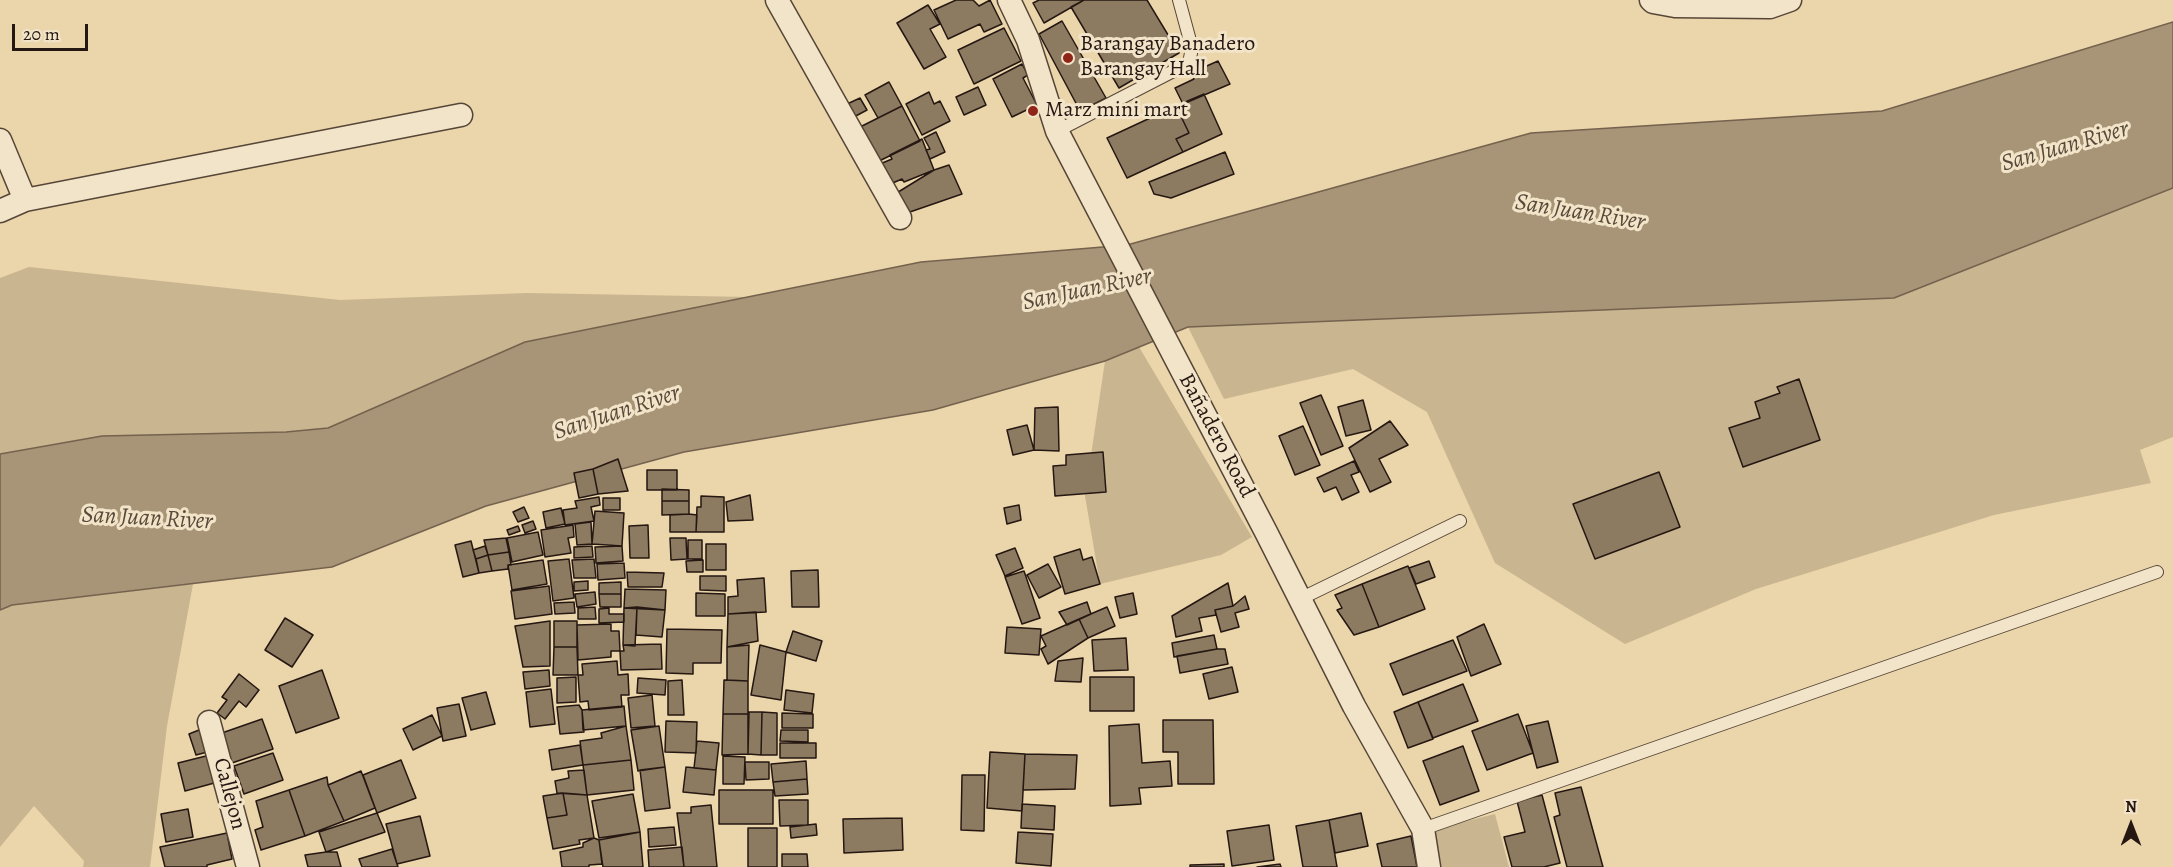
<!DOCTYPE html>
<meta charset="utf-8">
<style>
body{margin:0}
#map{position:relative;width:2173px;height:867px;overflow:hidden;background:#ebd5aa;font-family:Alegreya,serif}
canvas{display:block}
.north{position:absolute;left:2101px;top:795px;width:60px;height:60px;-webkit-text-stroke:4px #f2e4c8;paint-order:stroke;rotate:0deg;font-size:16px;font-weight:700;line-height:24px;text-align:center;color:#251712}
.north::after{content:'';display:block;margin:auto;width:21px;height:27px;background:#251712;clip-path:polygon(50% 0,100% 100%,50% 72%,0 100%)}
.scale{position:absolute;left:12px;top:24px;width:76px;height:27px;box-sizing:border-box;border:3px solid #251712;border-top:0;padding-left:8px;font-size:18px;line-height:21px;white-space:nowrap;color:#251712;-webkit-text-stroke:4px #f2e4c8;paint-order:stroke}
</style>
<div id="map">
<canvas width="2173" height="867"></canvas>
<div class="north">N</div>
<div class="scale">20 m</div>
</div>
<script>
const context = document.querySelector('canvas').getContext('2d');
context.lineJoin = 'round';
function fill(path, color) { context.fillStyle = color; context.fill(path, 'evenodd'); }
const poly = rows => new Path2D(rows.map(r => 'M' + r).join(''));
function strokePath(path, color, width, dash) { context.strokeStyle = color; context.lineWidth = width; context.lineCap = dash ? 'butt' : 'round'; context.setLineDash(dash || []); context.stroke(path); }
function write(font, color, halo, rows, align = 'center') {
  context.font = font + ' Alegreya,serif'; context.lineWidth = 6; context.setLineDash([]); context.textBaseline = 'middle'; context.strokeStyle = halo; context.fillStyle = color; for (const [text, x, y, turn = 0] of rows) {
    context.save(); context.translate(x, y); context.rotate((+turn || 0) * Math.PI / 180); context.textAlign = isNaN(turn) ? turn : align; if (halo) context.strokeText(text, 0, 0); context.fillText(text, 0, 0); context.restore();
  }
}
const green = poly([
 [2173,188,2173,437,2140,450,2151,483,1994,515,1756,589,1625,644,1495,563,1427,412,1353,369,1224,399,1188,327,1894,298],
 [29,267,340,300,527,293,748,297,525,342,328,428,286,432,102,436,0,454,0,278],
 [1139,347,1252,537,1221,555,1100,584,1085,496,1105,361],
 [193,584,167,726,150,867,83,867,84,861,34,806,0,847,0,610,12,605],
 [1495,814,1509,867,1440,867,1431,830]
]);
const water = poly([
 [2173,22,2173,188,1894,298,1188,327,1105,361,933,410,684,452,486,506,332,567,12,605,0,610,0,454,102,436,286,432,328,428,525,342,921,262,1127,245,1531,133,1882,111,2173,22]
]);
const building = poly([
 [956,0,973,0,979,6,990,0,1002,24,984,32,980,24,948,39,934,10,956,0],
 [1039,0,1084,0,1044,23,1033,3,1039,0],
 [1084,0,1147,0,1179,53,1119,88,1071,7,1084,0],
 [928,5,940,24,930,29,946,57,924,69,897,23,928,5],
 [1062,21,1106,98,1077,113,1078,107,1039,34,1062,21],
 [1004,28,1021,61,974,84,958,50,1004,28],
 [1218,61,1230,84,1183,104,1175,88,1194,79,1191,73,1218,61],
 [1022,64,1028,75,1023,78,1037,105,1012,117,993,79,1022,64],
 [889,82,902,106,878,118,865,95,889,82],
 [978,87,986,105,964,115,956,97,978,87],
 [929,92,934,104,940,101,950,121,922,135,906,104,929,92],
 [1204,94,1222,134,1183,152,1176,139,1189,133,1176,106,1204,94],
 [860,98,867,110,852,118,845,105,860,98],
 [902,106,920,141,873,164,860,127,902,106],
 [1176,106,1189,133,1176,139,1183,152,1127,178,1107,138,1176,106],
 [936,132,945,152,930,159,926,150,930,149,924,138,936,132],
 [922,139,934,170,904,182,902,179,888,185,880,164,892,159,890,155,922,139],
 [1225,152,1234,174,1171,198,1154,194,1149,182,1225,152],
 [949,165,962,194,907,213,895,194,934,170,949,165],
 [1799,379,1820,440,1743,467,1729,428,1760,418,1755,402,1780,393,1777,387,1799,379],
 [1321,395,1343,446,1321,455,1300,403,1321,395],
 [1363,400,1371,430,1346,436,1338,407,1363,400],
 [1058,407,1059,451,1034,450,1035,408,1058,407],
 [1390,421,1408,445,1379,459,1391,482,1370,492,1349,448,1390,421],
 [1027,425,1034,450,1013,455,1007,430,1027,425],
 [1303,426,1320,465,1295,475,1279,436,1303,426],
 [1103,452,1106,492,1055,496,1053,466,1066,465,1066,455,1103,452],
 [618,459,628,491,598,494,593,469,618,459],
 [1354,461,1359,472,1351,475,1359,492,1342,500,1336,487,1324,492,1317,478,1354,461],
 [593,469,598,494,579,498,574,473,593,469],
 [647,470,677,470,677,490,647,490,647,470],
 [1659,472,1680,527,1595,559,1573,504,1659,472],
 [662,489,689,490,689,501,662,501,662,489],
 [750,495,753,520,728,521,726,502,750,495],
 [701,496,724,497,724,532,696,532,697,507,701,507,701,496],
 [599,497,600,505,591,507,594,521,565,525,563,510,577,508,575,501,599,497],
 [603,498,620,498,620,510,603,510,603,498],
 [662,501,689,501,689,514,662,515,662,501],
 [1019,505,1021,520,1007,524,1004,508,1019,505],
 [524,507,529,518,518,522,513,512,524,507],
 [561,508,565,524,546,528,543,512,561,508],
 [595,511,624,513,622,546,592,544,595,511],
 [689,514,697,515,696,532,670,532,670,515,689,514],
 [533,521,536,529,525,533,522,525,533,521],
 [591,522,592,544,577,545,575,524,591,522],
 [573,525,574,537,568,538,571,553,545,557,541,530,573,525],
 [648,525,649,558,630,558,629,526,648,525],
 [518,526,520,531,509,535,507,530,518,526],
 [538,532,543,555,512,562,507,538,538,532],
 [506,538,509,552,488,555,484,540,506,538],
 [670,538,686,538,687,559,671,560,670,538],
 [688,540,702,540,702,559,688,559,688,540],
 [471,541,479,573,463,577,455,545,471,541],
 [706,544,726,544,726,570,706,570,706,544],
 [485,546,488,555,476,559,473,550,485,546],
 [592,546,593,557,574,558,574,547,592,546],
 [622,546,623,561,596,563,595,547,622,546],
 [1015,548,1023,568,1005,576,996,555,1015,548],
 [1080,549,1083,560,1092,557,1100,584,1065,594,1054,557,1080,549],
 [509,552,511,565,508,565,508,569,492,571,488,555,509,552],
 [488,555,492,571,479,573,476,559,488,555],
 [569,559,574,598,553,601,548,561,569,559],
 [594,559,596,578,574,578,572,560,594,559],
 [543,560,547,584,512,590,508,565,543,560],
 [703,560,703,572,687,572,686,561,703,560],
 [1429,561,1435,577,1416,584,1409,568,1429,561],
 [624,563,625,578,598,580,597,564,624,563],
 [1048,564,1061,587,1039,598,1027,575,1048,564],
 [1408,566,1425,609,1379,627,1362,584,1408,566],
 [818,570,819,607,792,607,791,571,818,570],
 [1024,571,1040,618,1022,624,1005,577,1024,571],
 [627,572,664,573,662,587,628,587,627,572],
 [700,576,726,576,726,591,700,590,700,576],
 [764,578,766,612,728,614,728,597,738,596,737,580,764,578],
 [588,581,588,590,574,591,574,582,588,581],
 [621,582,621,594,599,594,599,583,621,582],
 [1228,583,1233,606,1215,610,1216,615,1199,618,1202,631,1176,637,1172,616,1228,583],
 [1362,584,1379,627,1354,635,1337,610,1342,608,1335,595,1362,584],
 [549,586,552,614,515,619,511,591,549,586],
 [625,589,666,590,665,610,624,608,625,589],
 [595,592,596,604,577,607,575,594,595,592],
 [696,593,725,594,725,616,696,616,696,593],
 [1133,593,1137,614,1120,618,1115,597,1133,593],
 [599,594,621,594,621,607,600,607,599,594],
 [1245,596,1249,609,1235,613,1239,627,1221,632,1215,610,1233,606,1245,596],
 [574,602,575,613,555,614,554,603,574,602],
 [1087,602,1091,614,1067,625,1059,612,1087,602],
 [595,607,596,619,578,619,578,608,595,607],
 [637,607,665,610,662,637,636,635,637,607],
 [637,607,635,646,623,645,624,608,637,607],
 [1107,607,1115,626,1088,638,1079,619,1107,607],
 [609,608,609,614,624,614,624,622,599,623,599,609,609,608],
 [756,612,758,641,727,647,728,614,756,612],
 [285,618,313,635,292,667,265,650,285,618],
 [1079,619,1088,638,1048,664,1041,649,1046,646,1041,636,1079,619],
 [550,621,550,666,523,667,515,626,550,621],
 [554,621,577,621,577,647,554,647,554,621],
 [611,624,611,631,619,631,620,651,611,651,611,657,578,660,577,625,611,624],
 [1484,624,1501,664,1471,676,1457,637,1484,624],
 [1007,627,1041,629,1039,655,1005,653,1007,627],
 [667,629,722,630,721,663,693,663,693,674,666,673,667,629],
 [793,631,822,641,816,661,786,652,793,631],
 [1214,635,1217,649,1174,657,1172,643,1214,635],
 [1126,638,1128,670,1094,671,1092,640,1126,638],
 [1453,640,1467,671,1403,695,1390,664,1453,640],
 [661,644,662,669,621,670,620,651,624,651,623,645,661,644],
 [749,645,748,681,727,680,727,647,749,645],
 [760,645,786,652,781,700,751,695,760,645],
 [554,647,577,647,578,675,553,675,554,647],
 [1217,649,1225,649,1228,664,1180,673,1177,656,1217,649],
 [1083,658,1081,682,1055,681,1058,661,1083,658],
 [617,661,618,675,628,674,629,695,621,695,622,707,589,710,588,701,580,702,578,675,583,675,582,664,617,661],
 [1232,667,1238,692,1209,699,1203,674,1232,667],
 [322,670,339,718,296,733,279,686,322,670],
 [549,670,550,686,525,689,523,672,549,670],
 [239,674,259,690,246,707,239,701,225,719,217,713,227,700,222,697,239,674],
 [576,677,576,702,557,703,557,678,576,677],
 [1090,677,1134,677,1134,711,1090,711,1090,677],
 [638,678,666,680,665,695,637,693,638,678],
 [682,680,684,715,668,715,668,681,682,680],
 [724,680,748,681,748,714,723,714,724,680],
 [1463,684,1478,721,1433,738,1418,702,1463,684],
 [551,689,555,724,530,727,526,692,551,689],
 [786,690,814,694,812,713,784,710,786,690],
 [486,692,495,724,471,730,462,698,486,692],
 [652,695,655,726,631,728,628,698,652,695],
 [1418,702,1433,739,1408,748,1394,712,1418,702],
 [459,704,466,736,443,741,437,708,459,704],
 [579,705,582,710,584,732,560,734,557,707,579,705],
 [624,706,626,726,583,730,582,710,624,706],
 [749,712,762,712,761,755,748,754,749,712],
 [762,712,777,713,777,755,761,755,762,712],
 [782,713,813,714,813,728,782,728,782,713],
 [723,714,748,714,748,754,722,755,723,714],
 [1518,714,1533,753,1487,770,1472,731,1518,714],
 [432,715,442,736,413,750,403,729,432,715],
 [262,719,273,749,229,764,219,734,262,719],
 [1163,720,1213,720,1214,784,1178,784,1178,752,1163,752,1163,720],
 [666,721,697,722,696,753,665,752,666,721],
 [1548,721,1558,762,1537,768,1526,726,1548,721],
 [1139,724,1142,763,1170,761,1172,786,1139,788,1141,804,1110,806,1109,726,1139,724],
 [209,726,215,750,196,755,189,734,209,726],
 [626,726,631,760,583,765,580,741,602,738,601,733,626,726],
 [659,726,665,767,638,771,631,730,659,726],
 [781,730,808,730,808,742,780,741,781,730],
 [697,741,719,743,716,770,694,768,697,741],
 [780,743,816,743,816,758,780,758,780,743],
 [580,745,583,765,552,770,549,750,580,745],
 [1463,746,1479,791,1440,805,1423,761,1463,746],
 [990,752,1025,754,1022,811,987,808,990,752],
 [273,753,283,780,244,794,234,766,273,753],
 [1025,754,1077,755,1075,789,1023,790,1025,754],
 [210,755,218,782,185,791,178,763,210,755],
 [723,756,745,757,744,784,723,784,723,756],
 [401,760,416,798,377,813,363,775,401,760],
 [631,760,634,790,587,795,583,765,631,760],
 [806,761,807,779,773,782,771,764,806,761],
 [745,762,769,762,769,779,746,780,745,762],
 [665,767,670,808,645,811,640,770,665,767],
 [686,767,716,770,714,795,683,792,686,767],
 [584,770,587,795,557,793,555,781,569,778,568,771,584,770],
 [361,771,375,808,344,821,328,785,361,771],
 [962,775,985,775,984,831,961,830,962,775],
 [327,777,328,785,344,821,305,836,289,790,327,777],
 [807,779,808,794,775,796,773,782,807,779],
 [1581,787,1603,867,1567,867,1554,817,1560,815,1555,793,1581,787],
 [289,790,305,836,261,850,255,830,263,827,256,801,289,790],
 [719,790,773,790,773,824,719,824,719,790],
 [563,793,587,795,594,838,579,840,580,844,553,849,547,818,567,815,563,793],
 [563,793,567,815,547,818,543,796,563,793],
 [633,794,640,832,599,838,592,801,633,794],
 [1542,795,1560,863,1544,867,1512,867,1504,837,1525,832,1517,801,1542,795],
 [779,800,808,800,808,825,780,826,779,800],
 [1022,804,1055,806,1054,830,1021,828,1022,804],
 [711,805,717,867,684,867,677,813,691,813,691,807,711,805],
 [188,809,193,837,166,842,161,814,188,809],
 [377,813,385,832,326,852,319,832,377,813],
 [1361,813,1368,846,1335,853,1329,820,1361,813],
 [420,816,430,856,397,864,386,824,420,816],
 [902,818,903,850,844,853,843,819,902,818],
 [1329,820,1337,867,1303,867,1296,826,1329,820],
 [816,824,817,835,791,838,790,827,816,824],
 [1269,825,1274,860,1232,866,1227,831,1269,825],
 [674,827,676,845,649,847,648,829,674,827],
 [748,828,777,828,777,867,748,867,748,828],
 [640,832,643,867,603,867,599,840,640,832],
 [1018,832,1053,834,1051,866,1016,863,1018,832],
 [227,833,232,859,207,865,207,867,165,867,160,847,227,833],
 [1411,836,1417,867,1382,867,1377,844,1411,836],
 [594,838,599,840,602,864,589,865,589,867,562,867,560,852,583,847,583,843,594,838],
 [682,847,684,867,649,867,648,850,682,847],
 [392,849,398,867,362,867,359,859,392,849],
 [326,852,337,852,341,867,308,867,305,855,326,852],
 [782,854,807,854,808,867,782,867,782,854],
 [1224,864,1224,867,1190,867,1190,865,1224,864],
 [1280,864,1281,867,1257,867,1280,864]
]);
const service = poly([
 [1057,131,1189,63,1192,48,1179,0],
 [1298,600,1460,521],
 [1423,829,2157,572]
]);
const minor = poly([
 [777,0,900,218],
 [1009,0,1028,40,1057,131,1266,532,1354,706,1423,829,1429,867],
 [1651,0,1653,2,1675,6,1770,7,1790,0],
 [0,140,25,200],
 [0,211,25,200,461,115],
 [209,722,248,867]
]);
const markers = [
 [1068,58,6,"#8f2418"],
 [1033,111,6,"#8f2418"]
];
const poiNames = [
 ["Barangay Banadero",1080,45],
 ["Barangay Hall",1080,70],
 ["Marz mini mart",1045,111]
];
const streetNames = [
 ["Bañadero Road",1216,436,62],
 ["Callejon",229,794,75]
];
const waterNames = [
 ["San Juan River",2065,147,-16],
 ["San Juan River",1580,213,9],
 ["San Juan River",1087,290,-12],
 ["San Juan River",617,413,-18],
 ["San Juan River",147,519,3]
];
fill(green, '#c9b590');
fill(water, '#a89476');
strokePath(water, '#74624e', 1.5);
fill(building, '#8c7a61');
strokePath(building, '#251712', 1.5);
strokePath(service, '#564638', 14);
strokePath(minor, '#564638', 25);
strokePath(service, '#f2e4c8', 12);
strokePath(minor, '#f2e4c8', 22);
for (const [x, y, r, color] of markers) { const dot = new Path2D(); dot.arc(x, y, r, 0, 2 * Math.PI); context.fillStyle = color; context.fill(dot); strokePath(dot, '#f2e4c8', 2); }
write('22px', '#251712', '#f2e4c8', poiNames, 'left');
write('22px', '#251712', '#f2e4c8', streetNames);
write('italic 24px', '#59493a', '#f2e4c8', waterNames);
</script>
